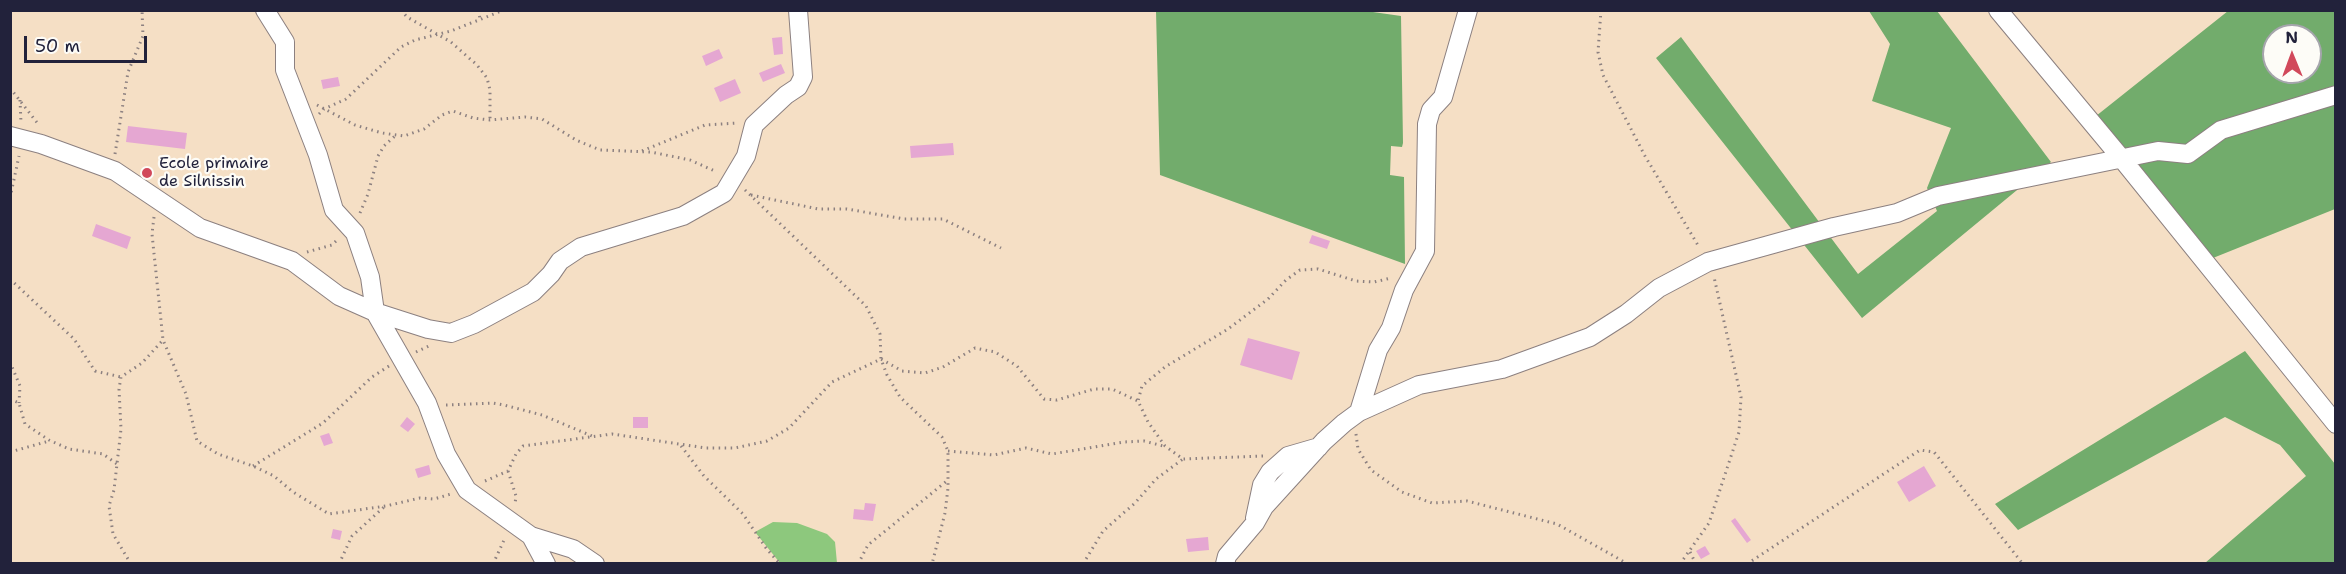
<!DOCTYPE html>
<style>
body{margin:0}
#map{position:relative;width:2346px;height:574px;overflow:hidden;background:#f5dfc5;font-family:"Shantell Sans",sans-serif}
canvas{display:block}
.frame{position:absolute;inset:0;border:12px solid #22223b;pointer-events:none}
.north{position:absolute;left:2262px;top:24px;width:60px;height:60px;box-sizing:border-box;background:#fdfcf7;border:2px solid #a5a5ac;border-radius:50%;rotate:359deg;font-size:16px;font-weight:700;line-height:24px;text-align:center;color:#22223b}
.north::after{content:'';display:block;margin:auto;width:21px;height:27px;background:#d1495b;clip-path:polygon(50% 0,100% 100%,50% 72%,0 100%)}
.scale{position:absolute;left:24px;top:36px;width:123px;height:27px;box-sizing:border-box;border:3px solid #22223b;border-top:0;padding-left:8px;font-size:18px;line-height:21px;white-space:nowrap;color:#22223b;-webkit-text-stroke:4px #fdfcf7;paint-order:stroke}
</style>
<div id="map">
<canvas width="2346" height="574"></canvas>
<div class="frame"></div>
<div class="north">N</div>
<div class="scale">50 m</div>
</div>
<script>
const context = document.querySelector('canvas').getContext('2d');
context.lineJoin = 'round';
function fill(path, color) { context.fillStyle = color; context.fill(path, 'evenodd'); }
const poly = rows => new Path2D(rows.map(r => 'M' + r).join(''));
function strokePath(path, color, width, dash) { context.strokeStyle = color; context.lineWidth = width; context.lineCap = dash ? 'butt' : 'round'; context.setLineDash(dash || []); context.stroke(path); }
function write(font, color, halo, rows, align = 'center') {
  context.font = font + ' "Shantell Sans",sans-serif'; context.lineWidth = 4.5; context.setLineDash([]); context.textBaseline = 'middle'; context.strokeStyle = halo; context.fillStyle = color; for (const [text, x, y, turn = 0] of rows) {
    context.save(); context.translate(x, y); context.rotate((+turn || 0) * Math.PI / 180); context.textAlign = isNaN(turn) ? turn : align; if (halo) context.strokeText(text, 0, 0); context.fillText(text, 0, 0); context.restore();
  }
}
const green = poly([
 [773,522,797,523,827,534,835,542,837,563,780,563,755,532]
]);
const forest = poly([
 [1359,10,1401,16,1403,143,1402,147,1391,146,1390,175,1404,177,1405,264,1160,175,1156,11],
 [1869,11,1937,11,2051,162,1862,318,1656,58,1681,37,1858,274,1937,211,1927,188,1951,128,1872,101,1890,44],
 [2228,11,2335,11,2335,209,2208,260,2096,116],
 [2274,36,2310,36,2310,72,2274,72],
 [2245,351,2335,464,2335,563,2205,563,2306,476,2280,445,2225,417,2018,530,1995,504]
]);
const building = poly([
 [782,37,783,54,774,55,772,38],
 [719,49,723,58,706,66,702,56],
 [781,64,785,73,763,82,759,73],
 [338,77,340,86,323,89,321,80],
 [735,79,741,93,720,102,714,88],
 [128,126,187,133,185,149,126,142],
 [953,143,954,155,911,158,910,146],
 [96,224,131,237,127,249,92,236],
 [1312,235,1330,241,1327,249,1309,243],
 [1248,338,1300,352,1292,380,1240,365],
 [407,417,415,424,408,432,400,426],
 [633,417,648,417,648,428,633,428],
 [329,433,333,443,324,446,320,436],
 [429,465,431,474,418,478,415,469],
 [1924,466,1936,486,1909,502,1897,482],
 [865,503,876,504,873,521,853,519,854,509,864,510],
 [1735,518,1751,540,1747,543,1731,521],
 [333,529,342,531,340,540,331,538],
 [1208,537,1209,550,1188,552,1186,539],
 [1705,546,1710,554,1701,559,1696,551]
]);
const path = poly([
 [401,10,407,17,451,42,477,65,487,78,490,90,490,120],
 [479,10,480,21],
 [1601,10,1598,52,1603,75,1645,156,1699,247],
 [10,88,39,125],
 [20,100,21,123],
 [317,105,355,125,382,133,404,136,424,129,442,115,453,111,473,118,490,120,525,117,542,119,576,140,600,150,651,152,690,160,717,172],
 [319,114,324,109,346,99,401,47,415,40,451,31,504,10],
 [642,151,705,125,738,123],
 [115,154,128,72,143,36,142,10],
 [745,190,866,306,880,334,881,359,887,375,900,397,942,437,948,451,948,488,945,513,932,564],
 [751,195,818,209,847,209,904,219,943,219,1001,248],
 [10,198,19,156],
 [360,213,368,194,378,156,384,146,396,135],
 [154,217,152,234,163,340,186,394,197,441,218,454,253,466,274,476,293,492,329,514,386,506,420,498,434,499,451,494],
 [307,252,332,245,339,238],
 [10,279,74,339,95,371,121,377],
 [416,352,429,346],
 [10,362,20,386,19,403],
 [10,399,19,403,25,424,49,440,69,449,103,454,117,464],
 [446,405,493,403,504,405,542,415,592,436],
 [1356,434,1358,449,1371,470,1402,492,1432,503,1467,501,1557,524,1628,564],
 [681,446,704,476,743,514,766,548,780,564],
 [948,451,994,455,1026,448,1052,454,1124,442,1144,441,1163,446],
 [10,452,49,441],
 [1263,456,1183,459,1165,446,1148,422,1138,401,1142,386,1165,367,1228,329,1268,299,1286,280,1300,270,1318,269,1356,281,1374,282,1391,278],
 [253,466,323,423,372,377,389,366],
 [508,471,516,496,515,504],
 [485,481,508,471,516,454,523,446,612,434,706,448,735,448,767,441,789,428,832,382,881,359,902,371,925,373,943,367,975,348,995,352,1017,366,1044,399,1057,400,1094,389,1112,389,1138,401],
 [1690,552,1696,564],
 [131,564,113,534,109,506,114,490,121,429,119,389,121,377,142,363,163,340],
 [339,564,352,536,384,507],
 [493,564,505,538],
 [858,564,868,545,948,480],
 [1083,564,1103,531,1135,503,1156,479,1183,459],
 [1680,564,1709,523,1739,432,1741,397,1714,277],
 [1747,564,1920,450,1934,452,2023,564]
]);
const minor = poly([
 [265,10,285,42,285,70,318,155,334,210,355,233,370,277,375,312,428,329,451,333,474,324,533,292,551,274,560,261,581,247,683,216,724,193,746,156,754,125,786,95,798,87,803,77,798,10],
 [1998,10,2122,159,2336,424],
 [10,136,41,144,115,171,200,228,292,261,339,296,375,312,427,403,446,454,467,490,531,536,573,549,595,564],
 [1359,412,1378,350,1391,328,1404,290,1425,251,1427,124,1431,110,1443,97,1468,10],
 [1255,518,1262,485,1270,472,1288,456,1319,447],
 [531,536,546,564],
 [1225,564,1227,556,1255,523,1264,507,1324,441,1344,423,1359,412,1419,385,1502,369,1590,337,1626,314,1659,288,1708,262,1834,227,1897,213,1938,196,2158,151,2188,154,2221,130,2336,95]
]);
const markers = [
 [147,173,6,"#d1495b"]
];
const poiNames = [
 ["Ecole primaire",159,164],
 ["de Silnissin",159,182]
];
fill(green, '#8dc87d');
fill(forest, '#72ac6c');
fill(building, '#e5a7d2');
strokePath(minor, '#8c8080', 20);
strokePath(path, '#8c8080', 3, [1.5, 4.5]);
strokePath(minor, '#fff', 18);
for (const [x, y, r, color] of markers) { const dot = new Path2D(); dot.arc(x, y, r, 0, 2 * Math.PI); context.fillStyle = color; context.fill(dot); strokePath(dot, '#fdfcf7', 2); }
write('16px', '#22223b', '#fdfcf7', poiNames, 'left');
</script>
